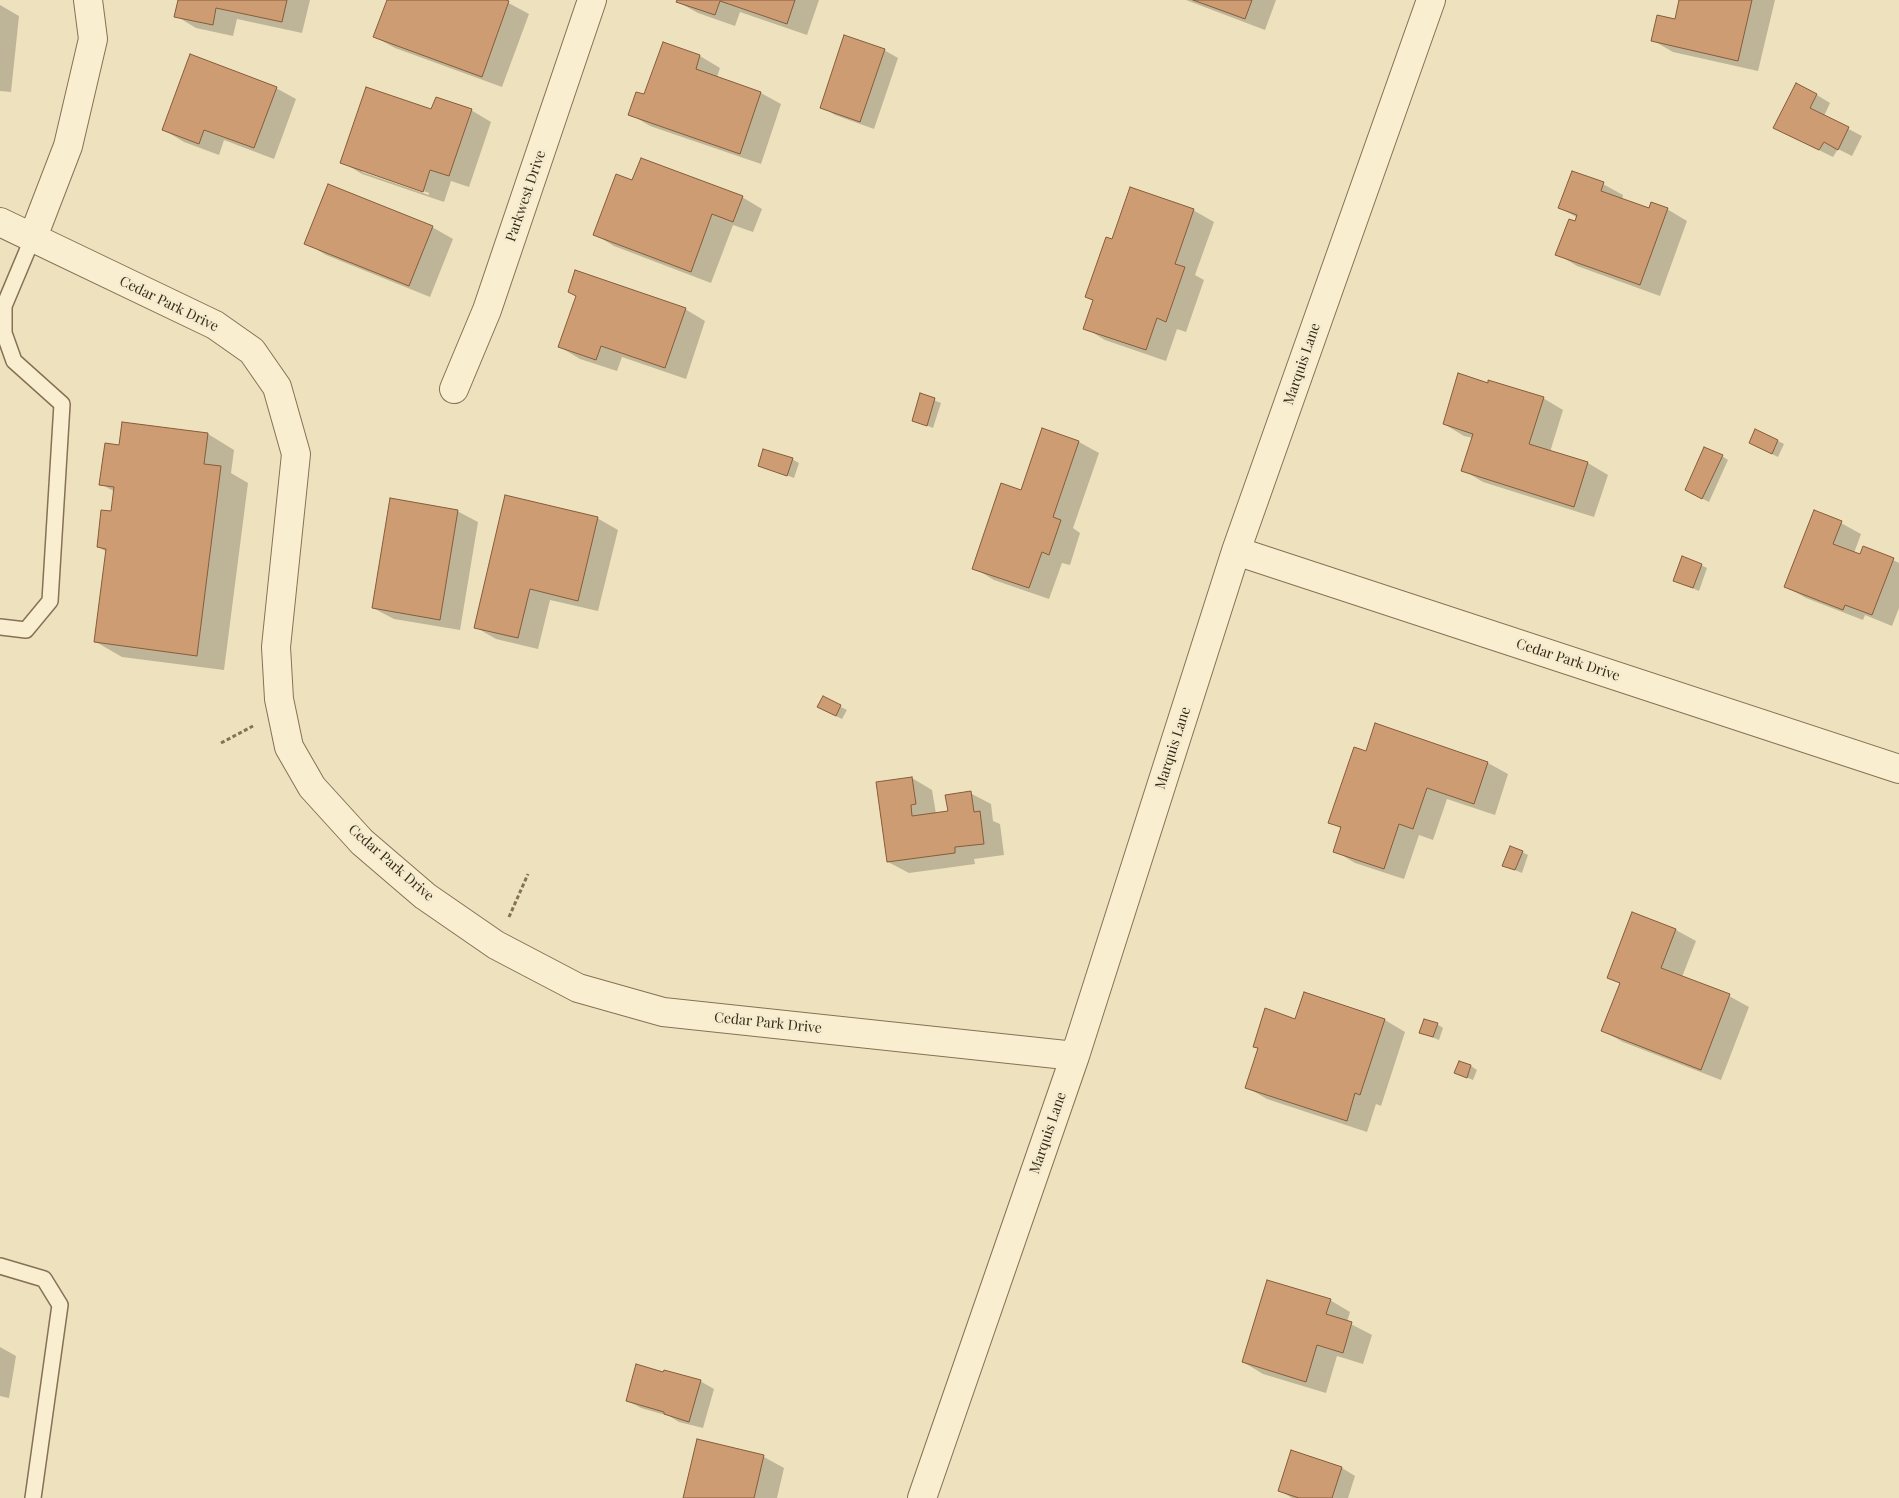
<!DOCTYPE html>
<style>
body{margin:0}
canvas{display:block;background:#eee1bd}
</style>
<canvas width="1899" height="1498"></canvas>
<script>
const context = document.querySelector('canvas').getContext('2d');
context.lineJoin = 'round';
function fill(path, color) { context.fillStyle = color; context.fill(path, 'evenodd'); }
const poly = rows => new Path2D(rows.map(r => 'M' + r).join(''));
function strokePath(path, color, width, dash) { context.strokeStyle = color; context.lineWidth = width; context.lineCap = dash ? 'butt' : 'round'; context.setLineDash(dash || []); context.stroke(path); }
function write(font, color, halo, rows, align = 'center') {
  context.font = font + ' "Playfair Display",serif'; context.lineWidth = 5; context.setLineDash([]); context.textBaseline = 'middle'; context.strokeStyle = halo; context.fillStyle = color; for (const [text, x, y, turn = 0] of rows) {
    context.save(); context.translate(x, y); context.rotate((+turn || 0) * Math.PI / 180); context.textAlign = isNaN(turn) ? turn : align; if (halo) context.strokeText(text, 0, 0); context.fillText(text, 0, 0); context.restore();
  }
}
const shadow = poly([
 [179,0,310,0,302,33,237,19,233,36,196,28,176,16],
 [388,0,503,0,529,14,502,87,395,48,375,37],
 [678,0,819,0,807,35,740,12,735,26,698,13,678,2],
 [1186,0,1276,0,1265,30],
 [1681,0,1775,0,1758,71,1673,52,1652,40,1676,20],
 [0,5,19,16,11,92,0,91],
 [663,43,700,56,720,68,717,77,761,93,781,104,761,164,650,126,630,114,645,96],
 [884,50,898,58,874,129,835,115,822,107],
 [276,88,296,99,274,159,224,140,219,155,184,142,164,130],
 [1817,95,1830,103,1824,116,1862,136,1852,156,1838,149,1833,157,1788,135],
 [471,110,491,122,469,187,451,181,444,202,362,174,342,162,432,111],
 [362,169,429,193,429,195,362,172],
 [633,182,742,197,762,209,753,232,733,225,711,283,614,246,594,234],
 [1603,184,1623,195,1622,200,1650,210,1667,209,1687,221,1660,296,1577,266,1557,254,1578,218,1560,208],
 [329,186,432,227,453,239,430,297,326,255,306,243],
 [1193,210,1214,222,1195,275,1204,280,1186,332,1177,329,1166,361,1105,340,1085,328,1094,301,1086,297,1113,240],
 [685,309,705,321,686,379,622,357,617,371,580,359,560,347],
 [1489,384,1543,398,1563,410,1550,452,1588,463,1608,475,1594,517,1483,482,1463,470,1473,438,1464,436,1444,424],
 [921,395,941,403,933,428,913,420],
 [1756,430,1784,444,1778,457,1756,446],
 [208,434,234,450,231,473,248,483,224,670,122,657,96,642,107,552,98,547,112,512,115,492,101,484,121,446],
 [1079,442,1099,453,1073,528,1080,533,1070,565,1062,563,1049,599,994,580,974,568,1022,492],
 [1722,456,1728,460,1709,502,1693,494],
 [792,459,799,463,794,478,760,465],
 [457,511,478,522,460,630,394,619,373,608],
 [597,518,618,530,598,611,550,600,538,649,496,639,475,627],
 [1841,523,1861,534,1854,553,1893,560,1899,563,1899,608,1892,626,1865,615,1863,620,1806,598,1786,587],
 [1701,565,1707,568,1699,591,1675,581],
 [823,698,847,710,842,719,825,711],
 [1376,725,1488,763,1508,774,1495,815,1447,799,1433,840,1419,835,1404,879,1355,863,1335,851,1342,829,1329,822,1367,753],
 [912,778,932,790,936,814,949,812,970,793,991,804,993,821,1000,824,1004,855,974,859,975,864,909,873,888,862,878,783],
 [1522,852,1528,855,1522,873,1503,865],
 [1676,930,1696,941,1682,977,1729,996,1749,1007,1721,1080,1623,1042,1603,1031,1621,984,1608,977],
 [1296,1020,1385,1020,1405,1032,1381,1106,1376,1104,1367,1132,1267,1099,1246,1087,1259,1049,1254,1046],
 [1437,1024,1443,1028,1439,1040,1421,1033],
 [1471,1066,1477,1070,1473,1080,1456,1073],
 [1330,1300,1350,1312,1347,1322,1372,1335,1363,1364,1337,1356,1326,1393,1263,1374,1243,1362],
 [0,1347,16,1356,9,1398,0,1396],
 [700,1381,714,1389,703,1428,679,1422,669,1416,641,1408,628,1401],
 [1292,1452,1342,1468,1355,1476,1348,1498,1292,1498,1279,1490],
 [764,1457,784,1468,777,1498,684,1498]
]);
const building = poly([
 [178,0,287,0,282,22,216,8,213,25,174,17,178,0],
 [387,0,506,0,509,1,482,77,373,37,387,0],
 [677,0,795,0,787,24,720,1,715,15,676,2,677,0],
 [1193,0,1252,0,1245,19,1193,0],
 [1679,0,1752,0,1738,61,1651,41,1657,15,1675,19,1679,0],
 [844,35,885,49,860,122,820,108,844,35],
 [663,42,700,55,696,69,761,92,740,154,628,115,636,92,644,94,663,42],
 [190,54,277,87,254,148,204,130,199,144,162,130,190,54],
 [1796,83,1817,94,1810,108,1849,127,1838,150,1824,142,1819,150,1773,128,1796,83],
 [366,87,431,109,436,97,472,109,449,176,430,170,423,192,340,163,366,87],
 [641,158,743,196,733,222,712,214,691,272,593,235,616,174,632,180,641,158],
 [1572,171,1604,182,1601,191,1649,208,1651,202,1668,208,1640,285,1555,255,1569,219,1575,221,1577,215,1558,208,1572,171],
 [328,184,433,226,409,286,304,244,328,184],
 [1130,187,1194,209,1175,264,1185,267,1166,322,1157,318,1146,350,1083,329,1093,300,1085,297,1106,237,1112,239,1130,187],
 [575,270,686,308,665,368,601,346,596,360,558,347,576,296,568,292,575,270],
 [1458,373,1488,383,1488,380,1544,397,1529,444,1588,462,1574,507,1461,471,1473,434,1443,424,1458,373],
 [920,393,935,398,927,426,912,421,920,393],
 [122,422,208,433,204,464,221,466,197,656,94,642,106,549,97,547,101,510,111,511,114,487,99,485,105,443,119,445,122,422],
 [1042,428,1079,441,1053,517,1061,520,1049,555,1042,552,1029,588,972,569,1001,483,1021,490,1042,428],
 [1755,429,1778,440,1772,454,1749,443,1755,429],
 [1704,447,1723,455,1702,499,1685,490,1704,447],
 [763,449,793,458,787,476,758,466,763,449],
 [505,495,598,517,578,601,530,589,518,638,474,628,505,495],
 [390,498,458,510,440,620,372,608,390,498],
 [1814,510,1842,521,1833,544,1860,554,1863,546,1894,558,1872,615,1845,605,1843,610,1784,587,1814,510],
 [1682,556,1702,564,1693,588,1673,581,1682,556],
 [823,696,841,705,836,716,817,707,823,696],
 [1375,723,1488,762,1474,804,1427,788,1413,829,1399,824,1384,869,1333,852,1341,827,1328,823,1354,747,1366,751,1375,723],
 [912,777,916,804,911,805,912,816,948,811,945,795,971,791,974,812,980,811,984,844,955,847,955,853,887,862,876,782,912,777],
 [1510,846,1523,851,1515,870,1502,866,1510,846],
 [1632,912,1676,929,1661,968,1730,994,1701,1070,1601,1031,1620,983,1607,978,1632,912],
 [1304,992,1385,1019,1360,1095,1355,1093,1347,1121,1245,1088,1258,1048,1253,1047,1265,1008,1295,1019,1304,992],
 [1424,1019,1438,1023,1433,1037,1419,1033,1424,1019],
 [1459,1061,1471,1065,1467,1078,1454,1073,1459,1061],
 [1267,1280,1331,1299,1326,1314,1352,1322,1343,1353,1317,1345,1306,1382,1242,1362,1267,1280],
 [636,1364,663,1372,664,1370,701,1380,689,1422,664,1414,664,1412,626,1401,636,1364],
 [697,1439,764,1455,754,1498,683,1498,697,1439],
 [1291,1450,1342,1467,1332,1498,1299,1498,1278,1491,1291,1450]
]);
const path = poly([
 [221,743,253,726],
 [509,917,528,874]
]);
const service = poly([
 [0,627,26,630,50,601,62,404,14,361,4,333,4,306,33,237],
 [0,1266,44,1279,60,1305,33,1498]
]);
const minor = poly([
 [0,222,215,325,252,351,277,387,296,454,276,647,279,699,289,747,312,787,362,842,425,896,496,945,578,988,663,1012,1075,1056],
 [33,237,68,146,93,39,88,0],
 [454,389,487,310,592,0],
 [1236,551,1899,769],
 [922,1498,1075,1056,1236,551,1431,0]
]);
const streetNames = [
 ["Parkwest Drive",526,196,-71],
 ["Cedar Park Drive",169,304,26],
 ["Marquis Lane",1302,364,-71],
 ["Cedar Park Drive",1568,660,18],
 ["Marquis Lane",1173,748,-72],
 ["Cedar Park Drive",391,863,41],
 ["Cedar Park Drive",768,1023,6],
 ["Marquis Lane",1048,1133,-71]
];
fill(shadow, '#0003');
fill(building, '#cd9c72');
strokePath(building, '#855c3c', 1);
strokePath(service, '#867156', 18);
strokePath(minor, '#867156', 30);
strokePath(path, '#867156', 3, [4, 2.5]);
strokePath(service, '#f9eed0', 15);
strokePath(minor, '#f9eed0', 28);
write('14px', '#35291b', '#f5ebcd', streetNames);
</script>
